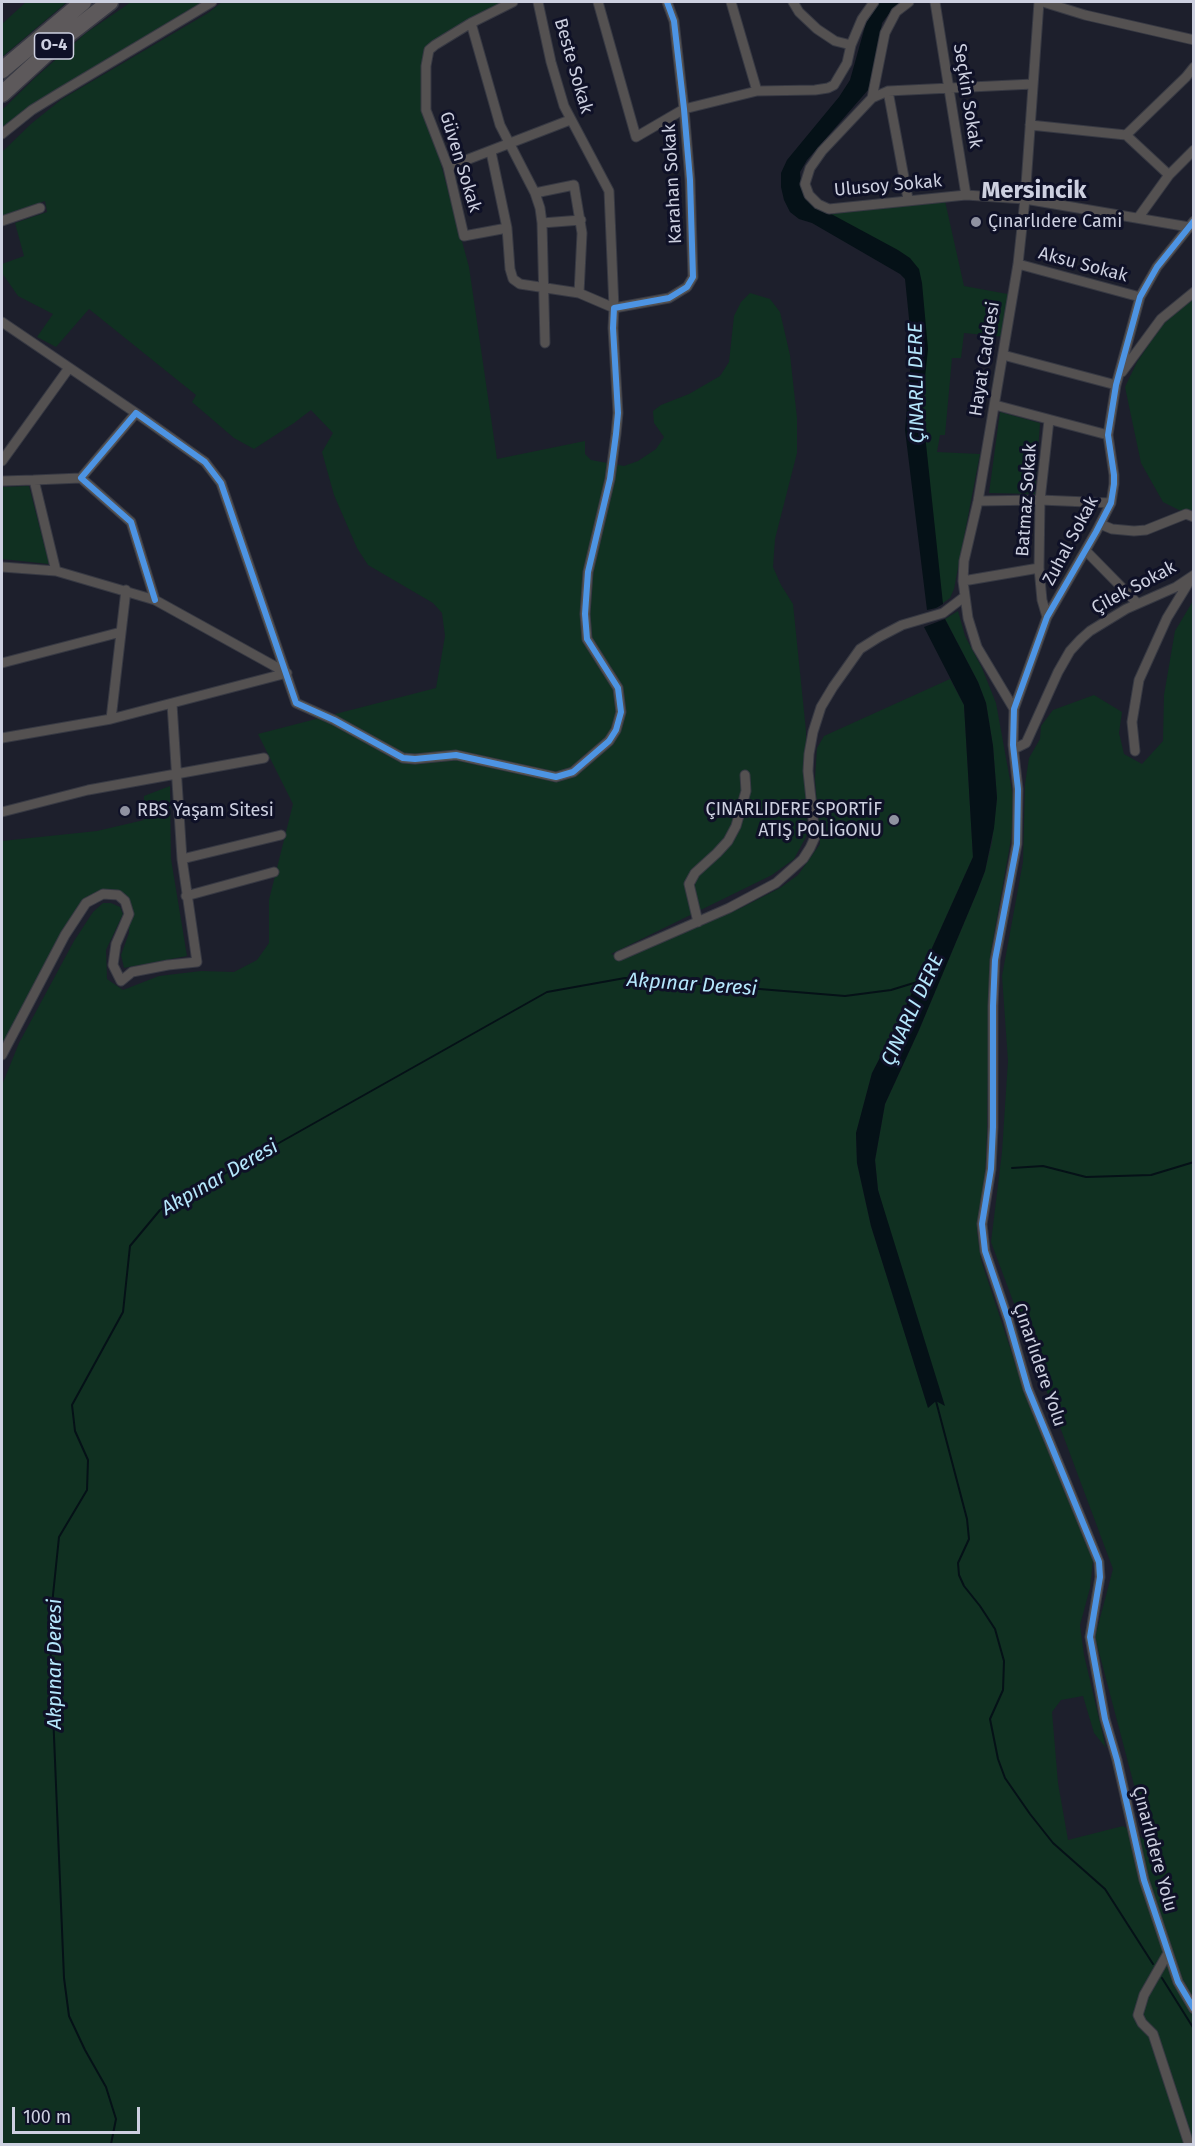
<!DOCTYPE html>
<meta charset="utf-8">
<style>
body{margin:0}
#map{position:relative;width:1195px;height:2146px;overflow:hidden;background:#1d1f2c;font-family:"Fira Sans",sans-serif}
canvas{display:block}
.frame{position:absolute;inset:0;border:3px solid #cdd0e0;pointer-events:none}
.scale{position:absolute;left:12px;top:2107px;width:128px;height:27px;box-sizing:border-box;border:3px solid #cdd0e0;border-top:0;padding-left:8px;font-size:18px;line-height:21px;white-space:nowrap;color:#cdd0e0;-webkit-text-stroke:4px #0f1127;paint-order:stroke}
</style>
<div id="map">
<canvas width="1195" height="2146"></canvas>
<div class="frame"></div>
<div class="scale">100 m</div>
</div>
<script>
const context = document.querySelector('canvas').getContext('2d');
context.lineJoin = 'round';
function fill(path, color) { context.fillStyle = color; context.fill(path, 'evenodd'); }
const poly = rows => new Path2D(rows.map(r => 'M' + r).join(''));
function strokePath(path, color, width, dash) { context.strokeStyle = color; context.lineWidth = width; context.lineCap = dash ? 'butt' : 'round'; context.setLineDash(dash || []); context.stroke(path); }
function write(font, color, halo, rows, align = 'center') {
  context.font = font + ' "Fira Sans",sans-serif'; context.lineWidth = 6; context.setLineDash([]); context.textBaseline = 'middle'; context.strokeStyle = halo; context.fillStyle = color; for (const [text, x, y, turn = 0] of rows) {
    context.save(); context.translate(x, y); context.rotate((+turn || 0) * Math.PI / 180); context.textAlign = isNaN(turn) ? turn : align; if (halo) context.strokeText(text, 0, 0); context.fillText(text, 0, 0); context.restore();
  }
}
const green = poly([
 [26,2,67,2,2,57,2,24],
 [131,2,202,2,47,95,2,127,2,110,36,77,86,33],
 [222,2,513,2,429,50,426,110,469,267,497,459,585,441,585,454,591,460,624,466,638,461,656,449,664,437,654,423,653,411,661,405,689,394,720,376,729,362,734,316,741,302,750,293,770,299,780,312,790,355,797,418,797,453,775,539,773,567,781,585,793,604,806,731,807,835,794,859,772,875,611,954,624,958,741,908,780,888,798,875,820,844,815,779,817,748,824,736,950,679,964,705,973,857,901,1017,872,1073,856,1134,857,1163,871,1226,928,1407,936,1401,878,1190,875,1160,885,1104,919,1030,977,892,985,871,992,842,997,798,993,746,986,703,978,682,945,619,958,611,965,636,982,668,996,703,1014,802,1011,839,990,957,987,1130,985,1181,977,1231,981,1260,1028,1402,1093,1560,1090,1588,1080,1625,1084,1655,1106,1748,1094,1733,1083,1696,1061,1700,1052,1712,1058,1783,1068,1840,1123,1826,1149,1842,1095,1637,1113,1569,991,1242,1002,1152,1008,1061,1002,976,1023,862,1025,784,1029,758,1040,739,1041,726,1053,710,1094,695,1122,712,1119,733,1124,754,1142,764,1163,741,1164,695,1175,631,1193,601,1193,2144,2,2144,2,1085,19,1043,74,941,93,912,103,903,111,903,120,907,123,914,106,950,107,979,123,990,159,976,201,971,234,972,257,960,269,943,269,900,293,804,258,734,436,688,445,636,442,613,433,603,368,565,357,548,334,495,322,452,333,433,311,410,294,423,254,449,234,438,192,402,196,395,89,309,56,347,37,337,53,314,18,296,2,273,2,264,24,256,15,223,47,212,45,201,2,216,2,152,32,123,62,99,208,13],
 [945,201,964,286,1013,295,1006,337,964,333,961,358,952,358,945,435,940,435,937,452,980,454,954,589,950,598,936,608,912,280,805,214],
 [1193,299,1193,517,1163,502,1141,463,1125,387,1137,362,1163,324],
 [1000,412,1040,423,1035,494,989,493],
 [29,486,49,564,2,559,2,487],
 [170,786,171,859,187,956,124,968,121,955,129,933,129,914,118,895,86,903,2,1055,2,841,97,831,144,820,144,796]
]);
const water = poly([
 [880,2,902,2,891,11,882,23,873,74,868,90,807,160,800,172,801,186,804,196,809,202,898,250,910,258,919,269,922,283,928,349,922,406,943,604,936,608,927,610,905,430,912,348,905,279,900,274,812,223,799,219,790,212,784,200,781,187,781,173,787,160,839,97,850,80,866,23],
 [945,619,978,682,986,703,993,746,997,798,994,828,985,871,977,892,919,1030,885,1104,875,1160,878,1190,945,1406,936,1401,928,1408,871,1226,857,1163,856,1133,872,1073,901,1017,973,857,964,705,924,627]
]);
const stream = poly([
 [1012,1168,1043,1166,1086,1177,1151,1175,1194,1162],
 [936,1401,967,1519,969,1539,958,1563,959,1575,964,1586,980,1606,995,1629,1004,1661,1003,1690,990,1719,998,1759,1005,1778,1030,1814,1053,1843,1105,1889,1153,1964],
 [1162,1978,1194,2029],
 [111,2144,116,2119,106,2087,85,2050,69,2016,64,1978,50,1640,53,1595,59,1537,87,1490,88,1460,75,1431,72,1405,123,1312,130,1246,160,1210,547,992,625,978,845,996,891,990,917,982]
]);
const minor = poly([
 [598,2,636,137,684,109,757,91,815,90,828,88,834,85,847,63,851,45,862,19,874,2],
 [731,2,757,91],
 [793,2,799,12,817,29,835,41,851,45],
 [935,2,966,195],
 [1043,2,1085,15,1194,40],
 [471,23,500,125,535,193,540,208,542,223,545,343],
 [1033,84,888,91,872,98,822,151,810,168,805,184,809,195,818,204,829,209,966,195,1025,199,1189,227],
 [888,91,908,199],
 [872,98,885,33,896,12,909,2],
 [1030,125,1126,135,1169,175],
 [2,134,32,110,58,94,212,2],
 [1126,135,1186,77,1194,67],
 [491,152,507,228,510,269,513,279,520,284,579,293,614,308,609,191,564,106,551,62,538,2],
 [448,167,570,120],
 [535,193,574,185,582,233,579,293],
 [1138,218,1169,175,1194,150],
 [2,221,40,208],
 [1194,221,1157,267,1140,297,1116,385,1108,435,1114,475,1114,484,1111,503,1096,532,1047,617,1014,709,1013,745,1018,789,1017,844,995,960,993,1006,993,1127,991,1169,982,1224,985,1251,1008,1319,1028,1389,1099,1562,1100,1577,1090,1637,1105,1719,1117,1760,1144,1880,1178,1982,1194,2009],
 [542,223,581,220],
 [507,228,464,236,448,167,426,110,426,66,429,50,435,45,471,23,513,2],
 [1018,264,1140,297],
 [2,322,136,413],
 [1003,355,1116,385],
 [1122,372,1161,319,1194,292],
 [995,405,1108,435],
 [2,461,69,368],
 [34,480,81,478],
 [2,481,34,480,56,571],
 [978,501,1040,500,1111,503],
 [1100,524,1112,529,1134,531,1146,530,1186,514,1194,517],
 [1086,551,1137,603],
 [2,567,56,571,155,600,287,673],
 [963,581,1039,568],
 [155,600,131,522,81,478,136,413,205,462,221,483,296,703,334,720,403,758,415,759,456,755,556,777,573,772,609,741,616,730,621,712,618,688,587,639,585,614,588,572,610,479,616,434,618,413,613,328,614,308,669,298,687,287,693,277,690,180,684,109,674,21,667,2],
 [1047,617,1042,600,1039,568,1040,500,1049,420],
 [2,663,121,632],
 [1014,709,977,647,968,618,963,581,964,561,978,501,1018,264,1025,199,1039,2],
 [111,719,126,590],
 [2,738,111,719,287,673],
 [1014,749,1026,743,1058,672,1070,651,1081,639,1090,631,1126,609,1176,587,1194,575],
 [1135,751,1132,722,1139,680,1167,618,1192,577],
 [2,812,88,790,264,758],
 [182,859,281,835],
 [186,896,274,872],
 [698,922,689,884,695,873,717,853,728,841,736,826,746,791,745,775],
 [619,956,729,908,776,883,803,859,810,848,815,837,808,771,809,754,813,732,821,707,833,687,860,649,879,637,902,625,943,613,964,597],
 [2,1055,65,935,86,903,103,894,118,895,125,901,129,914,116,944,113,965,121,981,132,972,168,965,197,962,182,859,172,704],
 [1168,1953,1144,1995,1138,2015,1142,2023,1153,2034,1189,2144]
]);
const motorway = poly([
 [2,70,83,2],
 [2,94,60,41,110,2]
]);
const cycleway = poly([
 [1194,221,1157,267,1140,297,1116,385,1108,435,1114,475,1114,484,1111,503,1096,532,1047,617,1014,709,1013,745,1018,789,1017,844,995,960,993,1006,993,1127,991,1169,982,1224,985,1251,1008,1319,1028,1389,1099,1562,1100,1577,1090,1637,1105,1719,1117,1760,1144,1880,1178,1982,1194,2009],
 [155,600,131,522,81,478,136,413,205,462,221,483,296,703,334,720,403,758,415,759,456,755,556,777,573,772,609,741,616,730,621,712,618,688,587,639,585,614,588,572,610,479,616,434,618,413,613,328,614,308,669,298,687,287,693,277,690,180,684,109,674,21,667,2]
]);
const markers = [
 [976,222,6,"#8f92a1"],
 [125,811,6,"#8f92a1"],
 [894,820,6,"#8f92a1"]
];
const shields = [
 [54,46,39]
];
const shieldNames = [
 ["O-4",54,46]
];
const streetNames = [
 ["Beste Sokak",573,66,74],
 ["Seçkin Sokak",967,96,81],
 ["Güven Sokak",460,162,73],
 ["Karahan Sokak",673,184,-93],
 ["Ulusoy Sokak",888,186,-5],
 ["Aksu Sokak",1083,265,15],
 ["Hayat Caddesi",985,359,-81],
 ["Batmaz Sokak",1027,500,-86],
 ["Zuhal Sokak",1071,541,-62],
 ["Çilek Sokak",1134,588,-28],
 ["Çınarlıdere Yolu",1039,1365,71],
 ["Çınarlıdere Yolu",1154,1849,75]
];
const poiNames = [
 ["Çınarlıdere Cami",988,222],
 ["ÇINARLIDERE SPORTİF",882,810,"right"],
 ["ATIŞ POLİGONU",882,831,"right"],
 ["RBS Yaşam Sitesi",137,811]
];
const waterNames = [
 ["ÇINARLI DERE",917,383,-91],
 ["Akpınar Deresi",692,985,4],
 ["ÇINARLI DERE",913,1010,-65],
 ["Akpınar Deresi",220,1178,-30],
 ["Akpınar Deresi",55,1664,-90]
];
const districtNames = [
 ["Mersincik",1034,191]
];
fill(green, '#103021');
fill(water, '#051117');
strokePath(stream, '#051117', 2);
strokePath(minor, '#373943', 11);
strokePath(motorway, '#373943', 19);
strokePath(minor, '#545151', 9);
strokePath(motorway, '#5d595b', 16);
strokePath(cycleway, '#4d94e3', 6);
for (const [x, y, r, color] of markers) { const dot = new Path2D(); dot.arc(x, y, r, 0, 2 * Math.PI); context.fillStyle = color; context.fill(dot); strokePath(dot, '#0f1127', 2); }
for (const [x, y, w] of shields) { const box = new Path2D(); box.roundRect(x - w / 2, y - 13, w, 26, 4.5); context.fillStyle = '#0f1127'; context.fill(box); strokePath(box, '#cdd0e0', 1.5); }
write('bold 16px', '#cdd0e0', null, shieldNames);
write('18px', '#cdd0e0', '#0f1127', streetNames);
write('18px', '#cdd0e0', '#0f1127', poiNames, 'left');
write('italic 20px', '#b5e7fc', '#0f1127', waterNames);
write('bold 24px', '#cdd0e0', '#0f1127', districtNames);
</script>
